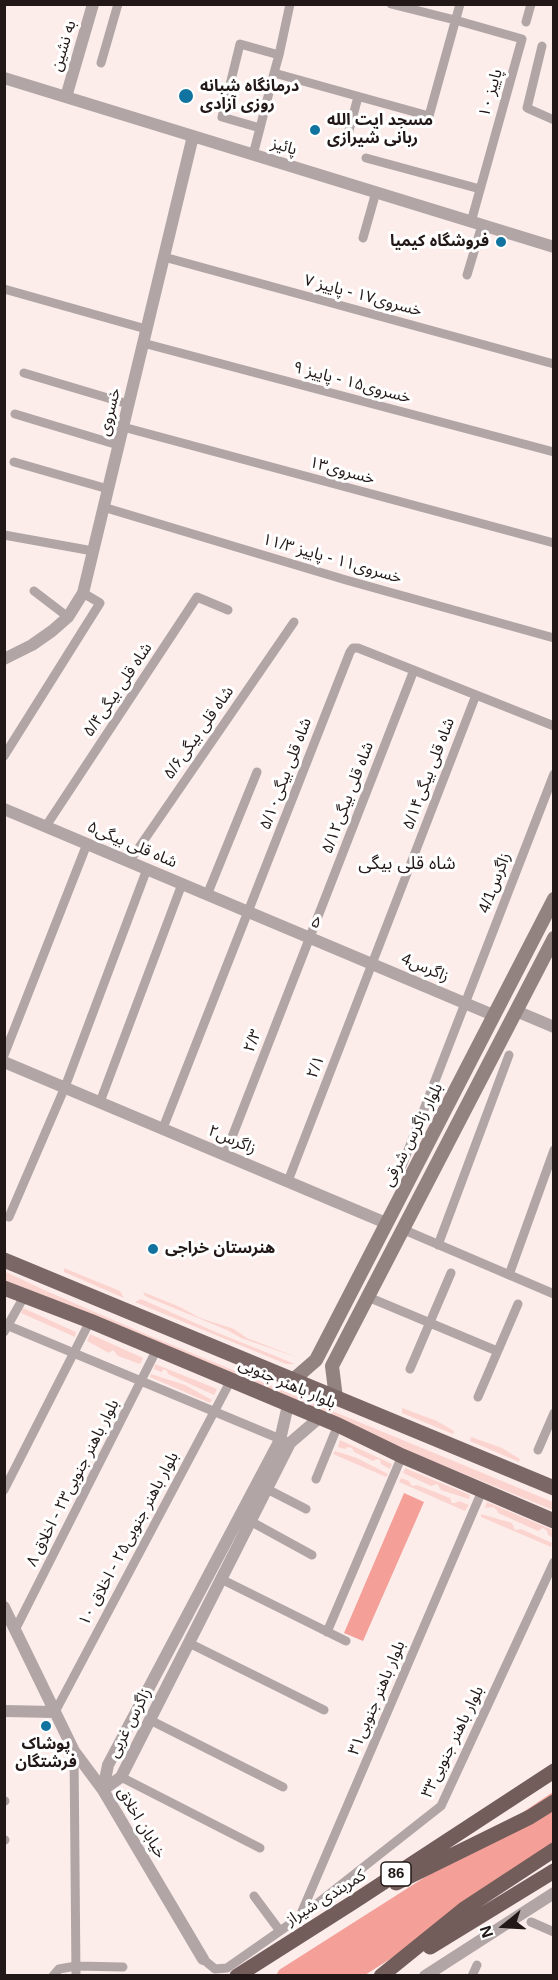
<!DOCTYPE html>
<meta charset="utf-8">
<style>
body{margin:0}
#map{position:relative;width:558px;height:1980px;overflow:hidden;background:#fcedeb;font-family:Helvetica,sans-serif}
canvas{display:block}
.frame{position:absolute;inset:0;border:6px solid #211817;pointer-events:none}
.north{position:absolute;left:474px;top:1896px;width:60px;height:60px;-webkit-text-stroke:4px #fff;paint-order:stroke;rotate:252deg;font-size:16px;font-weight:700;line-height:24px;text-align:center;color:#211817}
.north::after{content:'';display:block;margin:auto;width:21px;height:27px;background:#211817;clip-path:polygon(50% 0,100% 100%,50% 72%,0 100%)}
</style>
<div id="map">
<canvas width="558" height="1980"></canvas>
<div class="frame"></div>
<div class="north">N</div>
</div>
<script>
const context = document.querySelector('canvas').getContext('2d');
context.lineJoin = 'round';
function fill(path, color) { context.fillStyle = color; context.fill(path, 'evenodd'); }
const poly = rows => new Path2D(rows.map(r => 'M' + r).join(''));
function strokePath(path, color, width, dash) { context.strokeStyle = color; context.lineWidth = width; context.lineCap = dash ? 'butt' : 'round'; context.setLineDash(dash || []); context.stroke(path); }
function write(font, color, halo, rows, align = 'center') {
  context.font = font + ' Helvetica,"Noto Sans Arabic",sans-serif'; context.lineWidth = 6; context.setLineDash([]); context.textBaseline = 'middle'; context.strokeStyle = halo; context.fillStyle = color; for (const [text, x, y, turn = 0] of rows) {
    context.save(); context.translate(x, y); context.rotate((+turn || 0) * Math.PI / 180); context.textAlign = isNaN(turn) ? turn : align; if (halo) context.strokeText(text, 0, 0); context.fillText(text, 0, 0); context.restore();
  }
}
const green = poly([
 [64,1268,120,1291,124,1298,64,1272],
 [4,1271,44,1290,148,1335,553,1502,553,1510,403,1449,5,1283],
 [143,1292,180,1307,200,1318,234,1329,247,1338,302,1359,241,1338,227,1330,152,1299,145,1296],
 [141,1299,211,1330,295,1364,286,1364,135,1302],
 [23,1308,76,1332,75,1337,21,1313],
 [90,1334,143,1358,140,1364,118,1356,113,1350,109,1353,87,1341],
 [155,1364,217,1389,214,1395,168,1374,167,1371,164,1369,161,1372,154,1369],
 [151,1374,185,1385,212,1400,210,1403,150,1377],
 [402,1408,437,1421,454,1431,453,1434,402,1413],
 [471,1437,502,1448,520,1459,519,1462,470,1441],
 [340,1440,392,1464,390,1469,381,1464,380,1460,377,1459,373,1461,354,1452,352,1448,348,1447,345,1449,338,1447],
 [335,1451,357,1458,388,1474,386,1477,333,1454],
 [405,1468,470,1495,469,1499,441,1490,437,1484,431,1486,403,1473],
 [401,1478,409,1481,412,1486,417,1485,450,1498,452,1503,455,1503,459,1501,469,1505,465,1511,399,1482],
 [487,1502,553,1530,553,1538,548,1535,547,1531,543,1528,538,1531,498,1513,497,1510,493,1507,485,1508],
 [481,1514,512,1523,515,1530,521,1529,552,1543,551,1547,481,1517]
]);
const forest = poly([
 [404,1493,424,1502,363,1641,344,1633],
 [553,1792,553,1855,365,1975,276,1976,279,1970,455,1858]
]);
const minor = poly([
 [391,4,455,20,522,39,471,222],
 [526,22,531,4],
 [542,46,527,108,554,120],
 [279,55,290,4],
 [101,63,118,4],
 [274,73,429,116,460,4],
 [347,138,358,97],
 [253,155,260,128,274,73,279,55,240,44,222,117,260,128],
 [366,158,480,189],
 [363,238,376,192],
 [164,257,554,364],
 [467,275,482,225],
 [4,289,146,329],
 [143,343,554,452],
 [24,373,128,404],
 [15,414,118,445],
 [123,427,554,543],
 [14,462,108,489],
 [103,507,346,580,554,638],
 [4,535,93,551],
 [34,591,68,617],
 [4,756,100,603,83,593],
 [46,826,197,597,228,610],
 [129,862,294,622],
 [207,895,257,772],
 [4,1055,87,844],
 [100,1102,182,884],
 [163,1128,350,652,353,648,358,648,554,726],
 [225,1155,414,670],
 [402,1166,554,774],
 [288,1181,476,695],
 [9,1217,65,1087,147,869],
 [402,1229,554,1294],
 [438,1245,509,1055],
 [509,1275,554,1150],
 [368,1297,497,1351],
 [4,1324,285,1441],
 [4,1332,25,1295],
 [410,1369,451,1273],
 [478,1397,518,1304],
 [538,1450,554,1413],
 [316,1479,338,1425],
 [267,1489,306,1509],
 [4,1490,90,1321],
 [250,1521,312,1555],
 [221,1579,346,1641],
 [15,1630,157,1349],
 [327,1632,402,1456],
 [189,1643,324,1710],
 [55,1712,231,1380],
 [150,1720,283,1787],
 [74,1751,76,1976],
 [121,1777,260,1848],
 [4,1801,5,1801],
 [4,1840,5,1840],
 [254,1896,280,1931],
 [300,1916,482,1491],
 [531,1922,554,1932],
 [203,1959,215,1969,227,1968,300,1917,441,1806,554,1562],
 [53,1976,59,1969,76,1966,123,1967],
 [472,1976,477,1965]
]);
const tertiary = poly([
 [4,78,554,247],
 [66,97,93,4],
 [4,659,32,645,52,631,68,617,83,593,193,136],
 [4,809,493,1015],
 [516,1011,554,1027],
 [4,1062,386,1223],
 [4,1607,74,1751,103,1790,203,1959],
 [4,1711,55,1712],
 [103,1790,121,1777,290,1443,319,1418],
 [103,1790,108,1765,280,1440,288,1405],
 [425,1976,554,1893]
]);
const secondary = poly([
 [293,1380,316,1360,554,899],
 [336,1398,332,1366,554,938]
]);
const primary = poly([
 [4,1260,554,1488],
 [4,1288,90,1321,338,1425,402,1456,554,1521]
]);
const trunk = poly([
 [396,1883,530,1817,554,1802],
 [430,1947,554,1871],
 [237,1976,352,1903,554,1771],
 [381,1976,464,1909,554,1850]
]);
const markers = [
 [186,96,8,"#1073a0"],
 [315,130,6,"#1073a0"],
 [501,242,6,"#1073a0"],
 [153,1249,6,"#1073a0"],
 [46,1726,6,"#1073a0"]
];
const shields = [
 [396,1874,30]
];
const shieldNames = [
 ["86",396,1874]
];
const streetNames = [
 ["به نشین",64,46,-73],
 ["پاییز ۱۰",491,93,-74],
 ["پائیز",284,147,17],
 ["خسروى۱۷ - پاییز ۷",363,296,15],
 ["خسروى۱۵ - پاییز ۹",352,383,15],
 ["خسروى",110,412,-76],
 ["خسروى۱۳",342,471,15],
 ["خسروى۱۱ - پاییز ۱۱/۳",332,559,16],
 ["شاه قلی بیگی۵/۴",118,690,-56],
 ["شاه قلی بیگی۵/۶",199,733,-55],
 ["شاه قلی بیگی۵/۱۰",286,774,-69],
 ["شاه قلی بیگی۵/۱۴",429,774,-69],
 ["شاه قلی بیگی۵/۱۲",348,798,-69],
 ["شاه قلی بیگی۵",132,845,23],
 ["4/1زاگرس",495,883,-69],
 ["۵",316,923,23],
 ["زاگرس4",425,968,23],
 ["۲/۳",253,1041,-69],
 ["۲/۱",316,1067,-69],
 ["بلوار زاگرس شرقی",413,1135,-63],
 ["زاگرس۲",232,1140,23],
 ["بلوار باهنر جنوبی",287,1384,23],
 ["بلوار باهنر جنوبی۲۳ - اخلاق ۸",73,1483,-63],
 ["بلوار باهنر جنوبی۲۵ - اخلاق ۱۰",129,1539,-62],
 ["بلوار باهنر جنوبی۳۱",377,1698,-67],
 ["زاگرس غربی",130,1723,-63],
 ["بلوار باهنر جنوبی۳۳",453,1742,-64],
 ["خیابان اخلاق",141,1823,59],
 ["کمربندی شیراز",326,1898,-32]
];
const poiNames = [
 ["درمانگاه شبانه",200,87],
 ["روزی آزادی",200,105],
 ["مسجد ایت الله",327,121],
 ["ربانی شیرازی",327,139],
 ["فروشگاه کیمیا",489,242,"right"],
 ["هنرستان خراجی",165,1249],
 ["پوشاک",46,1745,"center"],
 ["فرشتگان",46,1763,"center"]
];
const neighbourhoodNames = [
 ["شاه قلی بیگی",407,864]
];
fill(green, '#fcd4cf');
fill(forest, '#f4a098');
strokePath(minor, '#b1a6a5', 9);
strokePath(tertiary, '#b1a6a5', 12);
strokePath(secondary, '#928280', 14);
strokePath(primary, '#7b6866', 15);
strokePath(trunk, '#725d5b', 15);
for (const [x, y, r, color] of markers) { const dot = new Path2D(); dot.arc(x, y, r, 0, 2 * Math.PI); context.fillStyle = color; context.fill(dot); strokePath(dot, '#fff', 2); }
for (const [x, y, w] of shields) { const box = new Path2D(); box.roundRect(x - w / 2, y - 12, w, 24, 4.5); context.fillStyle = '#fff'; context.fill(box); strokePath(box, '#211817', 1.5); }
write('bold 15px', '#211817', null, shieldNames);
write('16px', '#211817', '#fff', streetNames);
write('bold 16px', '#211817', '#fff', poiNames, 'left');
write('18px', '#211817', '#fff', neighbourhoodNames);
</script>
